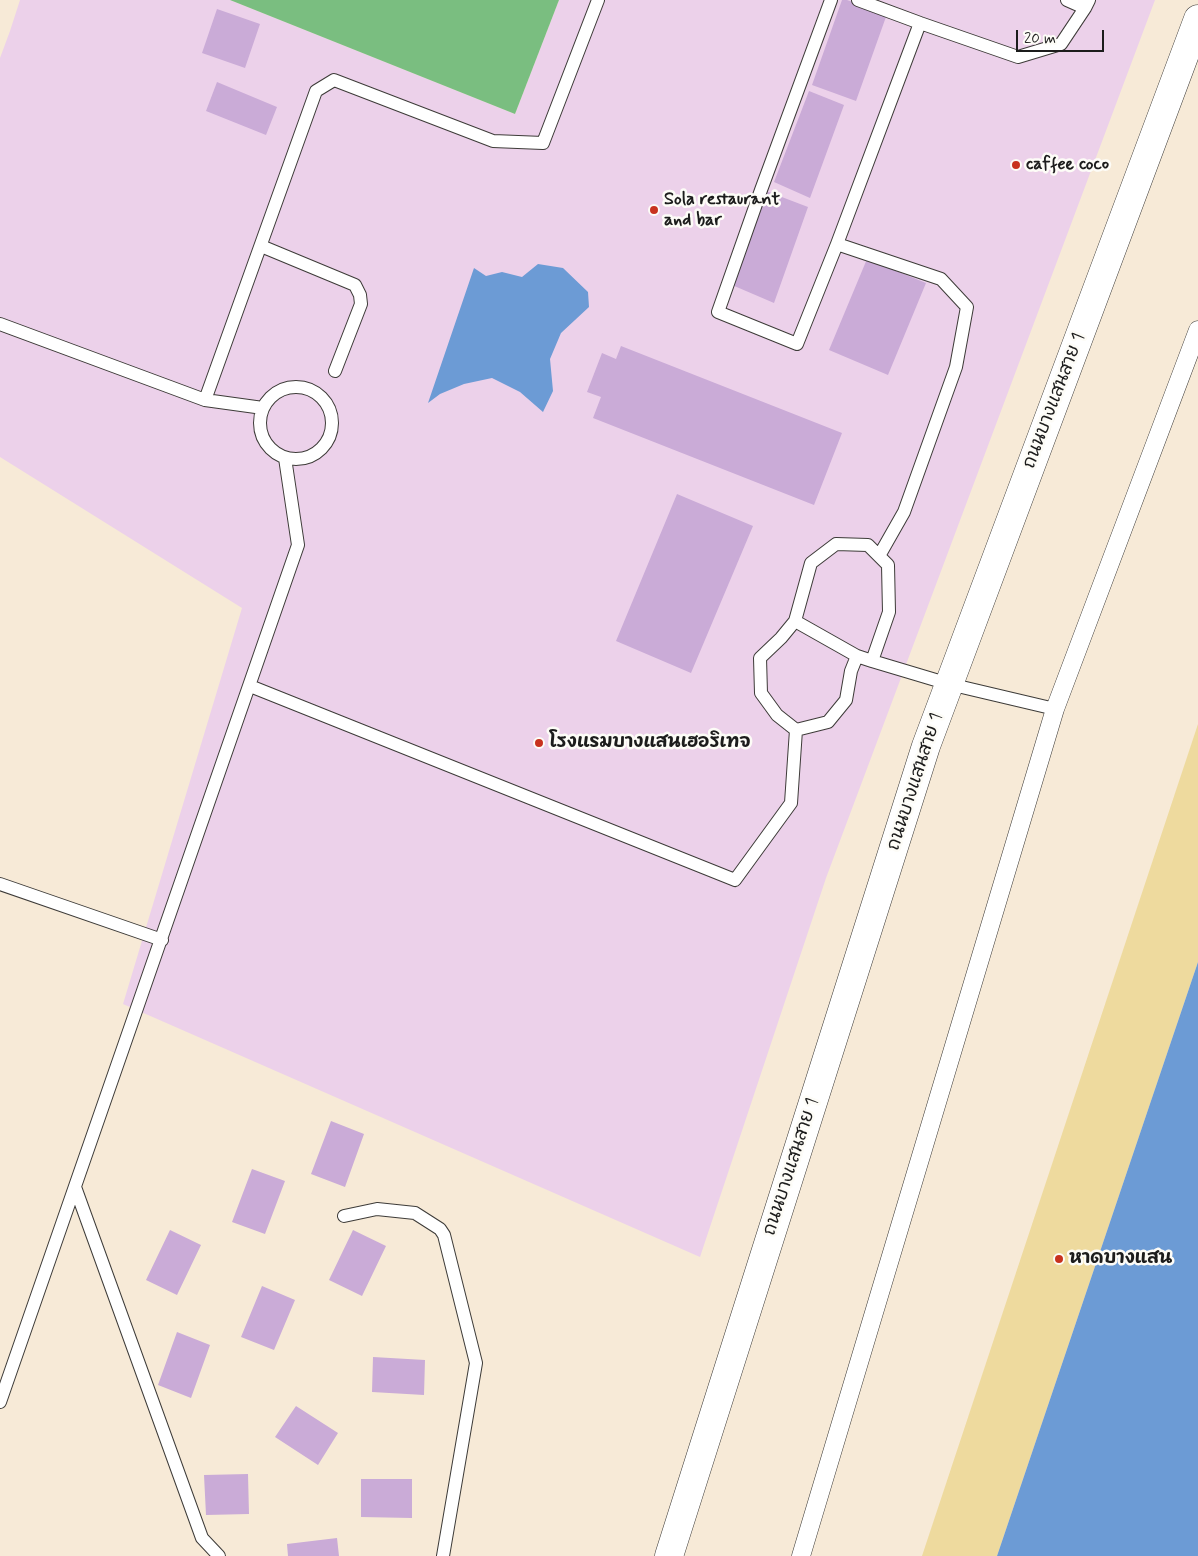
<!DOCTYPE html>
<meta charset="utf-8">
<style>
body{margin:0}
#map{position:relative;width:1198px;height:1556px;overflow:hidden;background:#f7ead7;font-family:Mynerve,sans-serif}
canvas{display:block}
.scale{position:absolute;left:1016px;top:30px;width:88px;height:22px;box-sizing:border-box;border:2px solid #1c1c1c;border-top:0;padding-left:6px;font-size:15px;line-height:18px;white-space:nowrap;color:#1c1c1c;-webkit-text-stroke:4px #fdfcf7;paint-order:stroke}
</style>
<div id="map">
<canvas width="1198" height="1556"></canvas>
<div class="scale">20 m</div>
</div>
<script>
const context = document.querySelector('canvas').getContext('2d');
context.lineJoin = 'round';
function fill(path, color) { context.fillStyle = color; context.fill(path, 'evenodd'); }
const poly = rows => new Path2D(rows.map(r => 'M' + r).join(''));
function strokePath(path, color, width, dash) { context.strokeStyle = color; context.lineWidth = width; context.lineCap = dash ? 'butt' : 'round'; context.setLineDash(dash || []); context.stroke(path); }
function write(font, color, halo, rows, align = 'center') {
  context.font = font + ' Mynerve,"Playpen Sans Thai",sans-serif'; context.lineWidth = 5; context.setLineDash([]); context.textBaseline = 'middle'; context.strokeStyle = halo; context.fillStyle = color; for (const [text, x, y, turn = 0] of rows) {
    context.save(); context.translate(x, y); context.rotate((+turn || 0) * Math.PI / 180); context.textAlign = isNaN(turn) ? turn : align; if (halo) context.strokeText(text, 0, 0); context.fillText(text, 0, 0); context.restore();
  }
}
const built = poly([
 [20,0,230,0,515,114,559,0,1155,0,826,878,700,1257,123,1004,242,608,0,457,0,58,10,31]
]);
const forest = poly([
 [230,0,559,0,515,114]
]);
const sand = poly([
 [1198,724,1198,962,997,1556,922,1556]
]);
const water = poly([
 [538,264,563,268,588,292,589,307,561,333,550,359,553,391,543,412,520,392,492,378,464,384,440,394,428,403,474,268,486,276,502,272,522,277],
 [1198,962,1198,1556,997,1556]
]);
const building = poly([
 [842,0,847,0,887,14,856,101,812,85],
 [217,9,260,24,245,68,202,53],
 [217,82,277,107,266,135,206,111],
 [809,91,844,105,810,198,774,182],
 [766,191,808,207,774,303,732,285],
 [867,259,926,283,888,375,829,350],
 [621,346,842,433,814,505,593,418,601,397,587,392,602,353,616,359],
 [677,494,753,526,691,673,616,641],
 [331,1121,364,1134,345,1187,311,1174],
 [252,1169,285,1181,265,1234,232,1222],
 [170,1230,201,1245,177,1295,146,1280],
 [353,1230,386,1246,362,1296,329,1280],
 [262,1286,295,1300,274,1350,241,1337],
 [177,1332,210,1345,191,1398,158,1385],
 [373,1357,425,1360,424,1395,372,1392],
 [296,1406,338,1433,318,1465,275,1437],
 [248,1474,249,1514,206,1515,204,1475],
 [361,1479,412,1479,412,1518,361,1517],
 [337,1538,339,1556,288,1556,287,1544]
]);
const service = poly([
 [831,0,761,190,718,312,797,344,837,244,920,23,858,0],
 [1067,0,1085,8],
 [920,23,1018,57,1061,44,1085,8,1089,0],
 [837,244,941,279,967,307,956,367,904,512,879,556],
 [261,246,355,285,360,295,361,304,335,371],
 [0,324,205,400,263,408],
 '260 423a36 36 0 1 1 72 0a36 36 0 1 1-72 0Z',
 [205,400,316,91,334,80,493,141,543,143,598,0],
 [795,621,781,638,760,658,761,693,777,715,796,730,828,722,846,700,851,671,857,656],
 [872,661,857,656,795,621,811,563,836,544,868,545,888,565,889,612,872,661,949,684,1055,709],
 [250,686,735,880,791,803,796,730],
 [0,884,162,940],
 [75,1187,202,1538,219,1556],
 [344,1216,377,1209,415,1213,440,1229,444,1235,476,1363,443,1556],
 [0,1402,298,545,285,458]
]);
const pedestrian = poly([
 [801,1556,1055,709,1198,330]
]);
const tertiary = poly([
 [669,1556,926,746,1198,19]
]);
const markers = [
 [1016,165,5,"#c8321e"],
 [654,210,5,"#c8321e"],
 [539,743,5,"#c8321e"],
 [1059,1259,5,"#c8321e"]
];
const poiNames = [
 ["caffee coco",1026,165],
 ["Sola restaurant",664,200],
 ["and bar",664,221],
 ["โรงแรมบางแสนเฮอริเทจ",549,743],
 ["หาดบางแสน",1069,1259]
];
const streetNames = [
 ["ถนนบางแสนสาย 1",1055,401,-69],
 ["ถนนบางแสนสาย 1",916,782,-72],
 ["ถนนบางแสนสาย 1",792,1167,-72]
];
fill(built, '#ecd1ea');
fill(forest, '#7abe80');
fill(sand, '#eeda9e');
fill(water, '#6c9bd5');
fill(building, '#caabd7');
strokePath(service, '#3d3b38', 14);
strokePath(pedestrian, '#3d3b38', 19);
strokePath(tertiary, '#3d3b38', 29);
strokePath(service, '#fff', 12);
strokePath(pedestrian, '#fff', 18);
strokePath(tertiary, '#fff', 28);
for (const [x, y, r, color] of markers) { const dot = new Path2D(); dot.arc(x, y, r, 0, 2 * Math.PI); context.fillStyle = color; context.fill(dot); strokePath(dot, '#fdfcf7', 2); }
write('bold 18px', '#1c1c1c', '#fdfcf7', poiNames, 'left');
write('18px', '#1c1c1c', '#fdfcf7', streetNames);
</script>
